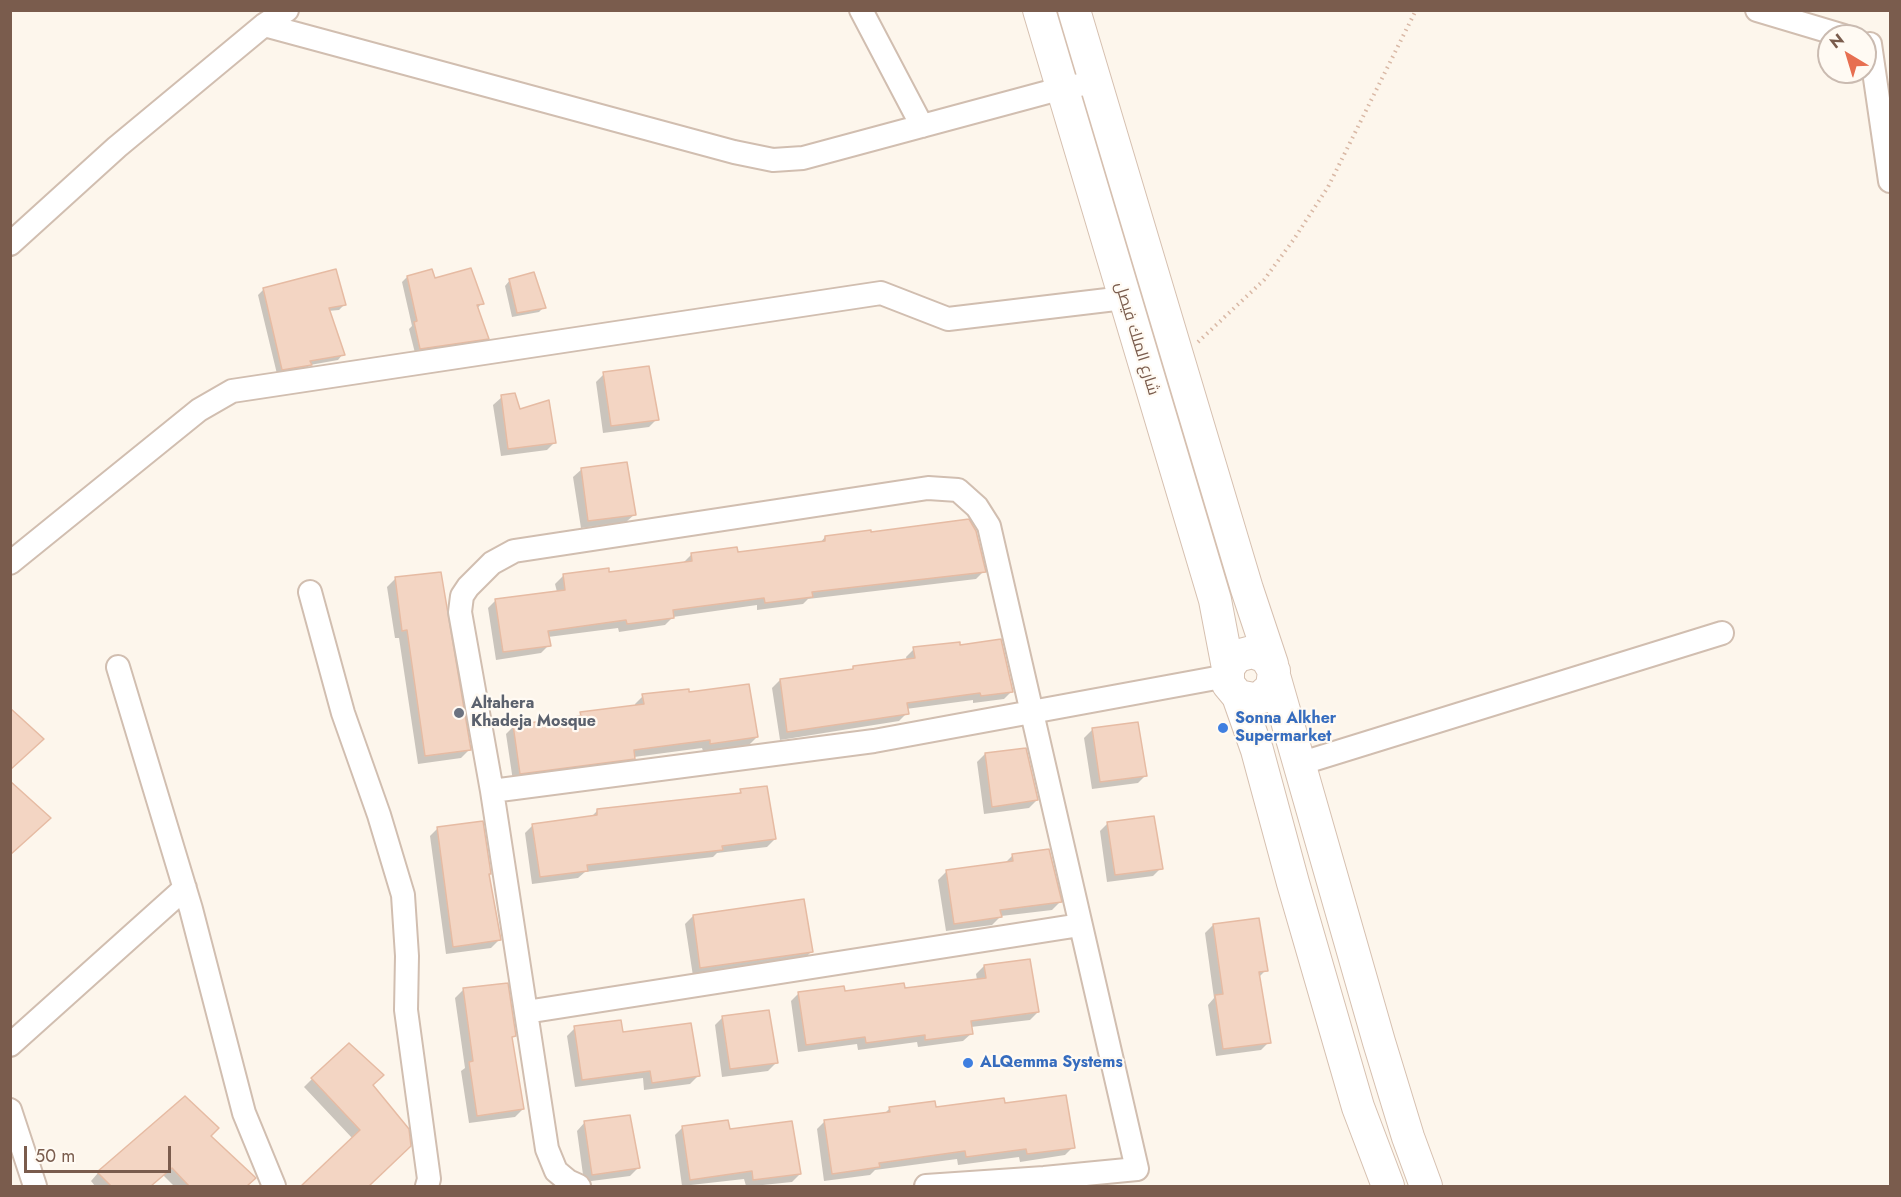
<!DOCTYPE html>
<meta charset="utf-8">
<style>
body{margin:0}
#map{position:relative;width:1901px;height:1197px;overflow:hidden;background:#fdf6ec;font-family:Jost,sans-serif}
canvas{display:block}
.frame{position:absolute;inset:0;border:12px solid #7a5c4d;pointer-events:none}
.north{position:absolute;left:1817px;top:24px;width:60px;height:60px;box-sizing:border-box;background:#fffaf3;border:2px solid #cabbb1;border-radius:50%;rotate:322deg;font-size:16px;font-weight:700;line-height:24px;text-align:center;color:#7a5c4d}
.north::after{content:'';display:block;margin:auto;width:21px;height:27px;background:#e76f51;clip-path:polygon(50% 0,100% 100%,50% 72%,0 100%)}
.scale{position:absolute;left:24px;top:1146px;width:147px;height:27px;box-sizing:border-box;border:3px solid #7a5c4d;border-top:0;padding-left:8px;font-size:18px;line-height:21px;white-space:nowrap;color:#7a5c4d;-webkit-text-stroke:4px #fffaf3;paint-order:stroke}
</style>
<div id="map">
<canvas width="1901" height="1197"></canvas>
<div class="frame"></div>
<div class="north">N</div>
<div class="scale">50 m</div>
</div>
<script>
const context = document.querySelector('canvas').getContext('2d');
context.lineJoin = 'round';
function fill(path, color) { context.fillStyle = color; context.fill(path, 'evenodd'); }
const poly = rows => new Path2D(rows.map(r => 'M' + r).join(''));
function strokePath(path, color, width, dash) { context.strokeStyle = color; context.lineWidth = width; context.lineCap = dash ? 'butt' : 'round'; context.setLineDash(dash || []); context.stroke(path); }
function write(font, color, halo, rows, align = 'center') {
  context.font = font + ' Jost,Cairo,sans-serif'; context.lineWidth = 4.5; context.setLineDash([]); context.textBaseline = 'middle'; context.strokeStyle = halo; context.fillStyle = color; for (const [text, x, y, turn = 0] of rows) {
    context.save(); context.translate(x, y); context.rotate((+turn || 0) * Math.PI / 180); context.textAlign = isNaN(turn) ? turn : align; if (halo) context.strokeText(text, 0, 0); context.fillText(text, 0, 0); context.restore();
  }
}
const shadow = poly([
 [335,270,344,305,339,310,328,311,343,354,338,360,310,365,305,370,277,374,258,295,263,290],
 [407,277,434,280,482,303,477,309,487,338,482,343,415,353,409,329,412,326,402,282],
 [510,280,544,307,539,312,512,317,505,286],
 [604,374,657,419,649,427,603,433,596,382],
 [502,397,555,442,547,450,501,456,493,405],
 [582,469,635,514,626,522,581,528,573,477],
 [825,537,984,571,976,579,808,599,803,604,757,610,757,605,673,617,665,625,619,632,618,628,548,637,549,645,541,653,496,660,488,608,496,600,557,592,555,584,563,576,608,574,683,563,691,555,737,554,820,543],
 [395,579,469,750,461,758,418,764,399,638,395,638,387,587],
 [959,646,1012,691,1004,699,973,703,973,700,906,709,907,713,899,721,780,740,772,688,780,680,850,671,854,668,907,661,906,657,914,649],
 [688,693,757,737,749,745,703,751,702,748,634,757,626,766,513,781,506,734,514,726,576,718,581,714,635,707,635,704,643,696],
 [1092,730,1146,775,1138,783,1092,789,1084,738],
 [985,754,1037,800,1029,808,984,814,977,762],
 [741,791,775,839,767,847,717,853,713,857,585,872,578,878,532,884,525,833,533,825,590,818,597,811,737,795],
 [1108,823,1161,868,1153,876,1107,882,1100,831],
 [438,828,490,874,488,875,499,940,491,948,446,954,430,836],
 [1013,855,1060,902,1052,910,1001,916,992,925,946,931,938,880,946,872,1004,864],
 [693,916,812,951,804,959,693,976,685,924],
 [1213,925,1266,970,1258,978,1269,1042,1261,1050,1216,1056,1208,1005,1214,998,1205,933],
 [984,966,1038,1012,1030,1020,971,1027,972,1033,963,1041,918,1047,917,1042,858,1050,857,1044,798,1052,791,1001,799,993,904,990,977,980,976,974],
 [463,990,514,1035,511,1039,523,1109,515,1117,469,1123,461,1071,465,1068,455,998],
 [723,1017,776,1063,768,1071,722,1077,715,1025],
 [575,1028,622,1033,698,1076,690,1084,644,1090,643,1078,575,1087,567,1036],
 [312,1079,371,1085,409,1145,367,1186,303,1186,353,1139,304,1087],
 [1004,1104,1073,1147,1065,1155,1020,1162,1019,1157,958,1165,957,1159,875,1170,870,1175,824,1181,817,1129,825,1121,884,1114,890,1108,935,1108],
 [585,1122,638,1168,630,1176,584,1182,577,1131],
 [683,1127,728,1130,800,1174,792,1182,753,1186,746,1186,744,1179,682,1186,675,1135],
 [209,1136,254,1178,246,1186,174,1186,163,1175,150,1186,95,1186,91,1181,98,1173]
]);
const building = poly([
 [471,268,484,304,477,305,489,339,420,349,414,322,417,321,407,276,432,269,435,278,471,268],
 [336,269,346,305,329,308,345,355,310,361,312,365,282,370,263,288,336,269],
 [534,272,546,308,517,313,509,279,534,272],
 [649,366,659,420,611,426,603,372,649,366],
 [515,393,520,409,549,400,556,443,508,449,501,395,515,393],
 [627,462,636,515,588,521,581,468,627,462],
 [969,519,976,531,986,572,812,592,813,597,765,603,764,598,673,610,674,618,627,624,626,620,548,631,551,646,503,652,495,599,565,590,563,574,609,568,609,572,692,561,691,553,737,547,738,552,825,541,825,536,871,530,871,532,969,519],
 [441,572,471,750,425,756,407,630,402,631,395,577,441,572],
 [1001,639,1013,692,981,696,980,693,907,703,909,714,787,732,780,679,853,669,853,666,915,658,913,647,960,642,960,645,1001,639],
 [749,684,758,737,710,744,710,740,634,750,635,759,520,774,513,725,581,716,580,712,644,704,642,694,689,689,689,692,749,684],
 [10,708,44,739,10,770,10,708],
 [1138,722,1147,776,1100,782,1092,728,1138,722],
 [1026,748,1038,800,992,807,985,753,1026,748],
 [10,781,51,818,10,855,10,781],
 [767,786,776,839,722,846,723,850,587,865,588,871,540,877,532,824,597,815,597,809,741,793,740,789,767,786],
 [1154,816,1163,869,1115,875,1107,822,1154,816],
 [483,821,491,874,489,874,501,940,453,947,437,827,483,821],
 [1049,849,1062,902,1000,910,1002,917,954,924,946,870,1013,861,1012,854,1049,849],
 [804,899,813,952,700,968,693,915,804,899],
 [1259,918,1268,971,1259,972,1271,1043,1223,1049,1215,995,1223,994,1213,924,1259,918],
 [1030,959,1039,1012,971,1021,973,1034,925,1040,925,1035,866,1043,865,1037,806,1045,798,992,844,986,845,991,904,983,905,988,986,978,984,965,1030,959],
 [508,983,516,1036,512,1037,524,1109,477,1116,469,1062,473,1061,463,988,508,983],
 [769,1010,778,1063,730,1069,722,1016,769,1010],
 [621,1020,623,1032,691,1023,700,1076,652,1083,650,1071,582,1080,574,1026,621,1020],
 [349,1043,384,1075,373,1085,409,1129,411,1146,369,1186,301,1186,360,1130,311,1078,349,1043],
 [1066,1095,1075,1148,1027,1154,1026,1149,966,1157,965,1151,879,1163,880,1167,832,1174,824,1120,890,1112,889,1107,935,1101,936,1107,1004,1098,1005,1103,1066,1095],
 [185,1096,219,1128,211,1136,256,1178,247,1186,189,1186,172,1168,151,1186,111,1186,97,1172,185,1096],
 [630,1115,640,1168,592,1175,584,1121,630,1115],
 [728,1120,730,1129,792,1121,801,1174,753,1180,752,1171,690,1180,682,1126,728,1120]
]);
const path = poly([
 [1198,342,1264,280,1294,239,1328,187,1416,10]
]);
const minor = poly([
 [861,10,922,126],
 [1757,10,1844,36],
 [264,25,734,152,773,160,803,158,1063,88,1096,82],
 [1870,44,1890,181],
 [10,244,117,147,264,25,287,10],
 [10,563,199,410,232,391,881,293,948,319,1124,298],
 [310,592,343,713,379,815,403,895,407,956,406,1010,429,1179,427,1186],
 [118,667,191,909,244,1113,274,1186],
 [1299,764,1722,633],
 [492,791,874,741,1227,676],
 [526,1012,1080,925],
 [10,1045,185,888],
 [10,1110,35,1186],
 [579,1186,568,1181,556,1171,547,1149,492,791,460,612,462,596,468,587,492,563,514,551,928,488,958,490,977,507,989,526,1137,1169,1044,1178,926,1186]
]);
const secondary = poly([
 [1039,10,1215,600,1228,668],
 [1074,10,1247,589,1272,664],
 [1275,679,1379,1042,1408,1137,1426,1186],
 [1238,696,1253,699,1260,698,1272,687,1274,671,1266,657,1252,652,1237,656,1228,668,1228,684,1238,696,1257,750,1293,883,1358,1107,1388,1186]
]);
const markers = [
 [459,713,6,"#6b7280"],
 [1223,728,6,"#3f7fe0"],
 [968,1063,6,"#3f7fe0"]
];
const streetNames = [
 ["شارع الملك فيصل",1136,339,73]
];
const worshipNames = [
 ["Altahera",471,704],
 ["Khadeja Mosque",471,722]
];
const shopNames = [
 ["Sonna Alkher",1235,719],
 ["Supermarket",1235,737],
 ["ALQemma Systems",980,1063]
];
fill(shadow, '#0003');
fill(building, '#f3d5c3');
strokePath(building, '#e6bba3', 1.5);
strokePath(minor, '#d1beb0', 26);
strokePath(secondary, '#d6c0b0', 34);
strokePath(path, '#d9b8a5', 4, [1.5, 4.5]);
strokePath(minor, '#fff', 22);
strokePath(secondary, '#fff', 32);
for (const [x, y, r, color] of markers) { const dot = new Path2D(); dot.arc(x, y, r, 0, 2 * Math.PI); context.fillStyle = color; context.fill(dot); strokePath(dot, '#fffaf3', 2); }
write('16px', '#7a5c4d', '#fffaf3', streetNames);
write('bold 16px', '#5b616d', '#fffaf3', worshipNames, 'left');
write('bold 16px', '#366cbe', '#fffaf3', shopNames, 'left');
</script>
